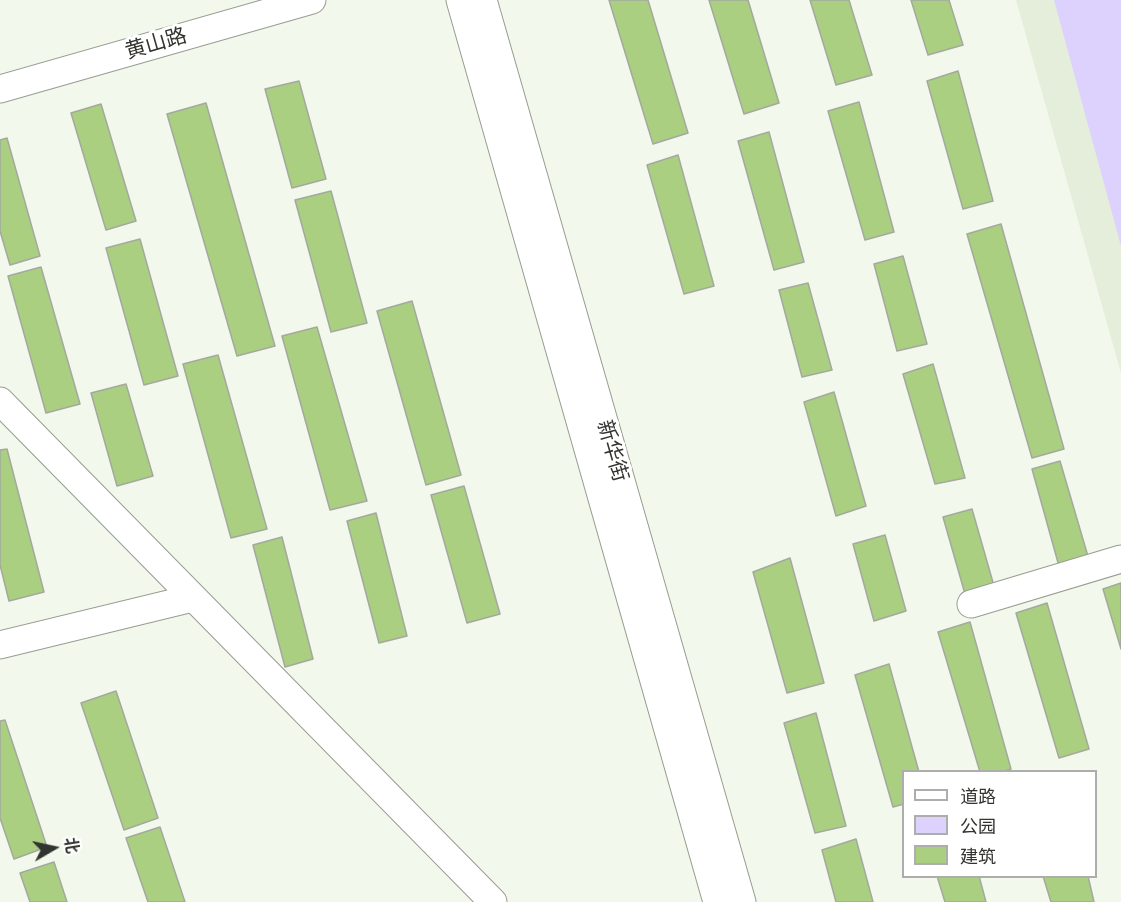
<!DOCTYPE html>
<meta charset="utf-8">
<style>
body{margin:0}
#map{position:relative;width:1121px;height:902px;overflow:hidden;background:#f2f8eb;font-family:"IBM Plex Serif","Noto Sans SC",serif}
canvas{display:block}
.legend{position:absolute;left:902px;top:770px;width:195px;height:108px;box-sizing:border-box;background:#fff;border:2px solid #adaeac;margin:0;padding:8px 10px;list-style:none;font-size:18px;color:#32342f}
.legend li{display:flex;align-items:center;gap:12px;height:30px}
.legend b{width:30px;border:2px solid #adaeac}
.north{position:absolute;left:24px;top:818px;width:60px;height:60px;-webkit-text-stroke:4px #fff;paint-order:stroke;rotate:81deg;font-size:16px;font-weight:700;line-height:24px;text-align:center;color:#32342f}
.north::after{content:'';display:block;margin:auto;width:21px;height:27px;background:#32342f;clip-path:polygon(50% 0,100% 100%,50% 72%,0 100%)}
</style>
<div id="map">
<canvas width="1121" height="902"></canvas>
<ul class="legend">
<li><b style="height:8px;background:#fff"></b>道路</li>
<li><b style="height:16px;background:#dcd2fd"></b>公园</li>
<li><b style="height:16px;background:#abcf81"></b>建筑</li>
</ul>
<div class="north">北</div>
</div>
<script>
const context = document.querySelector('canvas').getContext('2d');
context.lineJoin = 'round';
function fill(path, color) { context.fillStyle = color; context.fill(path, 'evenodd'); }
const poly = rows => new Path2D(rows.map(r => 'M' + r).join(''));
function strokePath(path, color, width, dash) { context.strokeStyle = color; context.lineWidth = width; context.lineCap = dash ? 'butt' : 'round'; context.setLineDash(dash || []); context.stroke(path); }
function write(font, color, halo, rows, align = 'center') {
  context.font = font + ' "IBM Plex Serif","Noto Sans SC",serif'; context.lineWidth = 6; context.setLineDash([]); context.textBaseline = 'middle'; context.strokeStyle = halo; context.fillStyle = color; for (const [text, x, y, turn = 0] of rows) {
    context.save(); context.translate(x, y); context.rotate((+turn || 0) * Math.PI / 180); context.textAlign = isNaN(turn) ? turn : align; if (halo) context.strokeText(text, 0, 0); context.fillText(text, 0, 0); context.restore();
  }
}
const built = poly([
 [1016,0,1121,0,1121,373]
]);
const green = poly([
 [1054,0,1121,0,1121,246]
]);
const building = poly([
 [609,0,648,0,688,133,653,144,609,0],
 [709,0,748,0,779,103,744,114,709,0],
 [810,0,849,0,872,75,836,85,810,0],
 [911,0,949,0,963,45,928,55,911,0],
 [958,71,993,201,963,209,927,81,958,71],
 [299,81,326,179,292,188,265,89,299,81],
 [859,102,894,232,865,240,828,111,859,102],
 [206,103,275,346,237,356,167,114,206,103],
 [101,104,136,221,106,230,71,113,101,104],
 [769,132,804,262,774,270,738,141,769,132],
 [7,138,40,256,10,265,0,231,0,140,7,138],
 [678,155,714,286,684,294,647,165,678,155],
 [331,191,367,323,331,332,295,200,331,191],
 [1001,224,1064,449,1032,458,967,234,1001,224],
 [140,239,178,376,144,385,106,248,140,239],
 [903,256,927,344,897,351,874,264,903,256],
 [41,267,80,404,46,413,8,276,41,267],
 [808,283,832,370,802,377,779,290,808,283],
 [412,301,461,475,426,485,377,311,412,301],
 [317,327,367,501,330,510,282,336,317,327],
 [218,355,267,529,231,538,183,364,218,355],
 [933,364,965,478,935,484,903,374,933,364],
 [126,384,153,476,117,486,91,393,126,384],
 [834,392,866,506,836,516,804,402,834,392],
 [7,449,44,592,9,601,0,565,0,450,7,449],
 [1060,461,1092,570,1062,577,1032,469,1060,461],
 [464,486,500,614,467,623,431,495,464,486],
 [972,509,994,586,965,594,943,517,972,509],
 [376,513,407,636,379,643,347,521,376,513],
 [885,535,906,611,874,621,853,544,885,535],
 [282,537,313,659,285,667,253,545,282,537],
 [790,558,824,683,787,693,753,572,790,558],
 [1121,583,1121,649,1103,589,1121,583],
 [1047,603,1089,749,1059,758,1016,613,1047,603],
 [970,622,1011,769,1001,772,980,772,938,632,970,622],
 [889,664,919,772,904,772,904,804,893,807,855,675,889,664],
 [116,691,158,818,124,830,81,703,116,691],
 [816,713,846,826,815,833,784,723,816,713],
 [5,720,47,847,14,859,0,818,0,721,5,720],
 [160,827,185,902,148,902,126,838,160,827],
 [856,839,873,902,836,902,822,850,856,839],
 [54,862,67,902,30,902,20,873,54,862],
 [937,876,979,876,986,902,945,902,937,876],
 [1043,876,1088,876,1094,902,1051,902,1043,876]
]);
const minor = poly([
 [460,0,717,902],
 [483,0,742,902],
 [0,89,312,0],
 [0,401,493,902],
 [971,604,1121,559],
 [0,645,193,598]
]);
const streetNames = [
 ["黄山路",156,44,-16],
 ["新华街",612,451,74]
];
fill(built, '#e4eeda');
fill(green, '#dcd2fd');
fill(building, '#abcf81');
strokePath(building, '#a3a99e', 1.5);
strokePath(minor, '#979d91', 29);
strokePath(minor, '#fff', 27);
write('21px', '#32342f', '#fff', streetNames);
</script>
